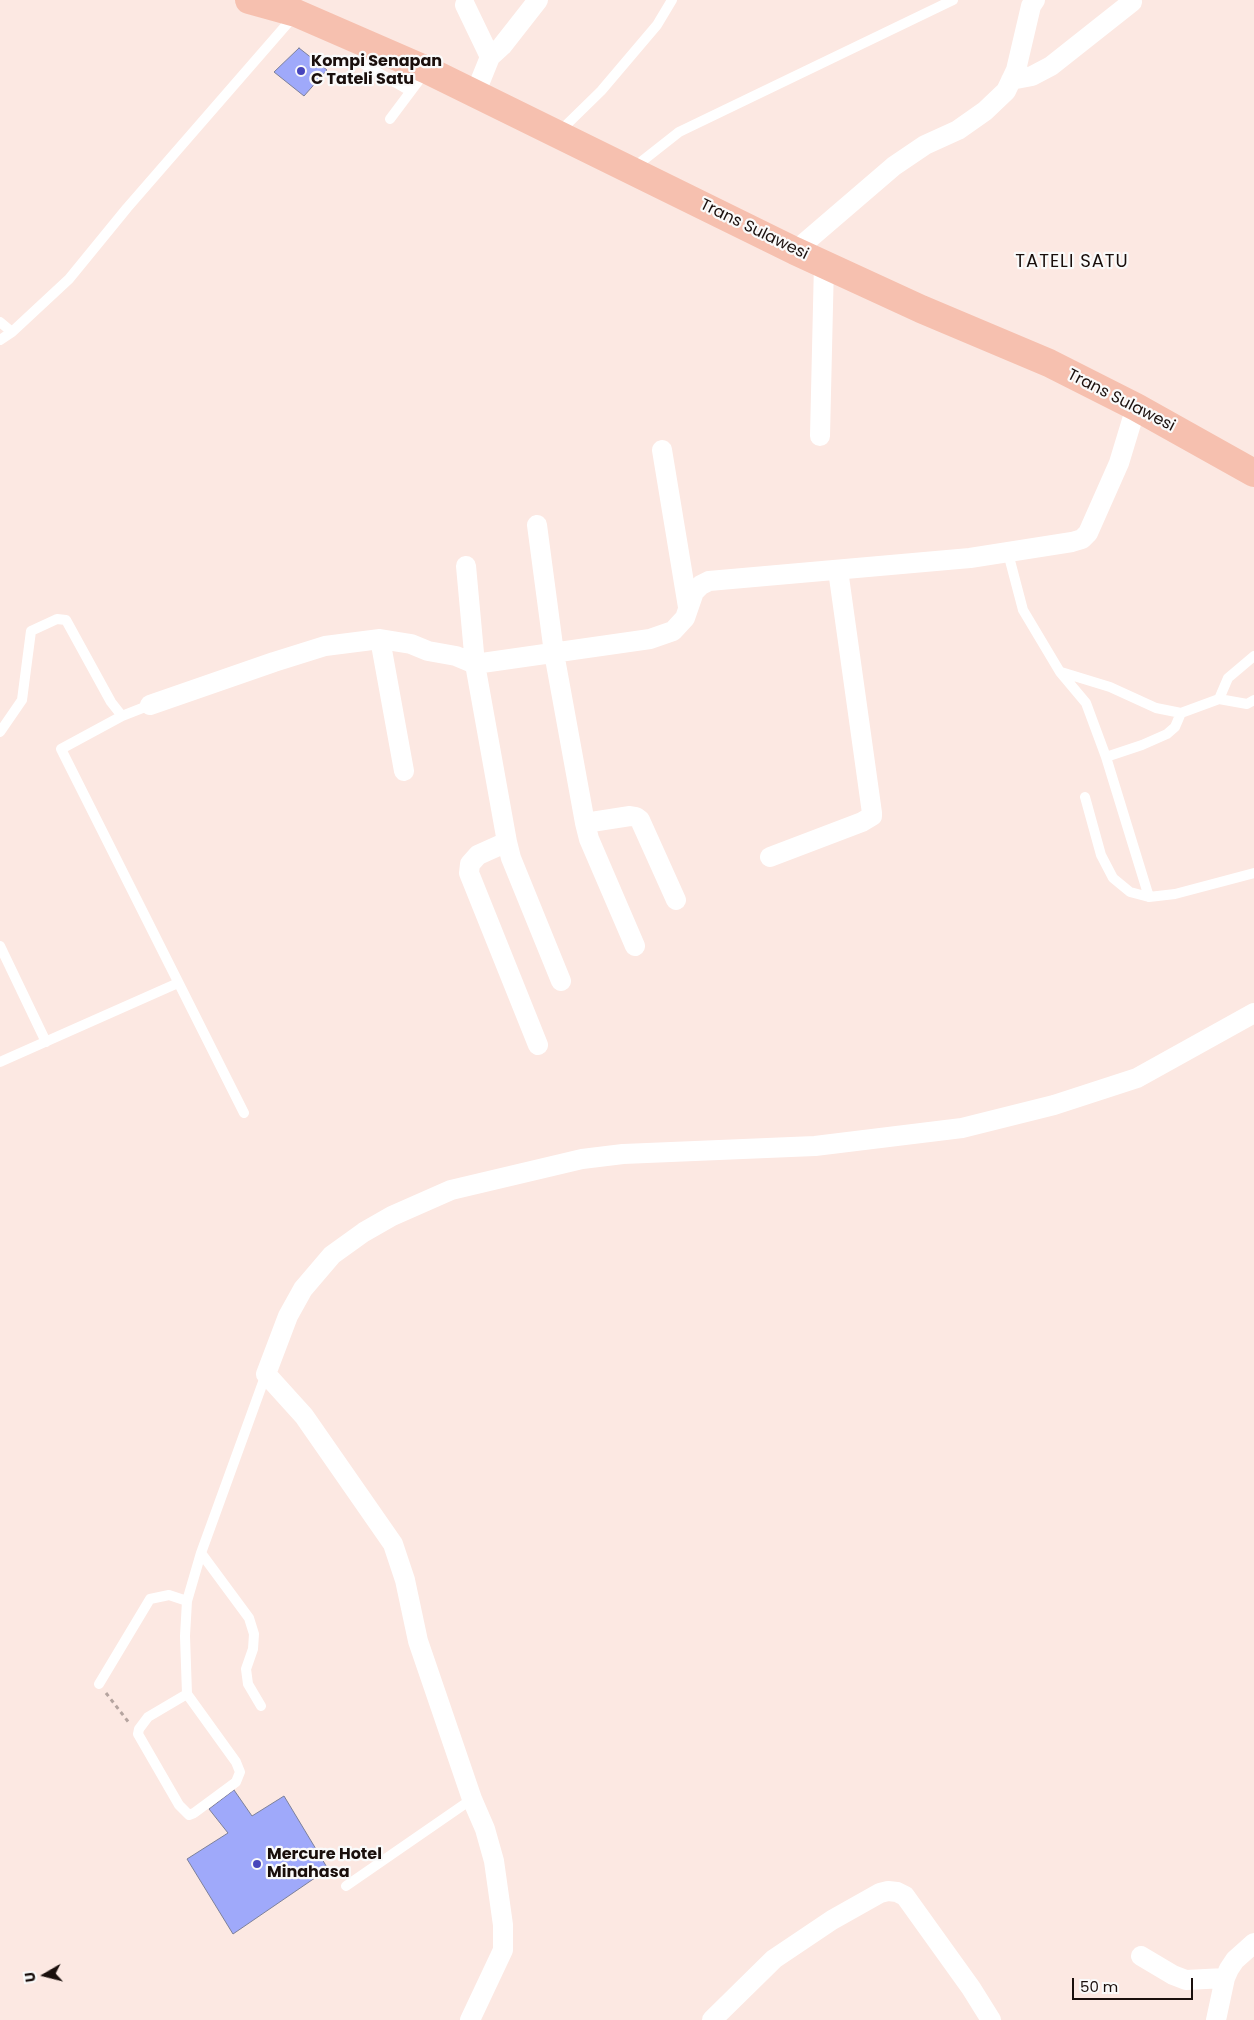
<!DOCTYPE html>
<style>
body{margin:0}
#map{position:relative;width:1254px;height:2020px;overflow:hidden;background:#fce8e2;font-family:Poppins,sans-serif}
canvas{display:block}
.north{position:absolute;left:20px;top:1950px;width:50px;height:50px;-webkit-text-stroke:4px #fafafa;paint-order:stroke;rotate:262deg;font-size:14px;font-weight:700;line-height:20px;text-align:center;color:#1a0f0c}
.north::after{content:'';display:block;margin:auto;width:18px;height:22px;background:#1a0f0c;clip-path:polygon(50% 0,100% 100%,50% 72%,0 100%)}
.scale{position:absolute;left:1072px;top:1978px;width:121px;height:22px;box-sizing:border-box;border:2px solid #1a0f0c;border-top:0;padding-left:6px;font-size:15px;line-height:18px;white-space:nowrap;color:#1a0f0c;-webkit-text-stroke:4px #fafafa;paint-order:stroke}
</style>
<div id="map">
<canvas width="1254" height="2020"></canvas>
<div class="north">U</div>
<div class="scale">50 m</div>
</div>
<script>
const context = document.querySelector('canvas').getContext('2d');
context.lineJoin = 'round';
function fill(path, color) { context.fillStyle = color; context.fill(path, 'evenodd'); }
const poly = rows => new Path2D(rows.map(r => 'M' + r).join(''));
function strokePath(path, color, width, dash) { context.strokeStyle = color; context.lineWidth = width; context.lineCap = dash ? 'butt' : 'round'; context.setLineDash(dash || []); context.stroke(path); }
function write(font, color, halo, rows, align = 'center') {
  context.font = font + ' Poppins,sans-serif'; context.lineWidth = 4.5; context.setLineDash([]); context.textBaseline = 'middle'; context.strokeStyle = halo; context.fillStyle = color; for (const [text, x, y, turn = 0] of rows) {
    context.save(); context.translate(x, y); context.rotate((+turn || 0) * Math.PI / 180); context.textAlign = isNaN(turn) ? turn : align; if (halo) context.strokeText(text, 0, 0); context.fillText(text, 0, 0); context.restore();
  }
}
const building = poly([
 [299,48,327,70,304,96,274,72,299,48],
 [234,1790,252,1816,284,1796,328,1869,233,1934,187,1859,228,1833,209,1809,234,1790]
]);
const path = poly([
 [106,1693,130,1724]
]);
const service = poly([
 [365,65,410,91],
 [390,119,426,71],
 [558,133,601,91,657,25,672,0],
 [632,169,679,132,953,0],
 [0,322,12,332],
 [0,340,12,332,69,279,127,208,294,16],
 [1008,553,1023,610,1060,672,1086,703,1106,757,1149,897],
 [1061,672,1110,687,1156,708,1181,713,1219,699,1247,704,1254,700],
 [1219,699,1228,678,1254,656],
 [122,716,61,749,244,1113],
 [0,732,22,700,31,631,57,619,66,620,111,702,122,716,150,705],
 [1106,757,1142,745,1167,734,1175,727,1181,713],
 [1085,797,1101,855,1113,878,1130,892,1149,897,1175,894,1254,873],
 [0,946,46,1042],
 [0,1062,178,983],
 [201,1553,249,1618,254,1634,253,1649,246,1669,248,1684,261,1706],
 [99,1684,150,1599,169,1595,187,1601],
 [187,1694,148,1717,139,1729,138,1734,179,1805,189,1815,194,1813,236,1782,240,1772,236,1762,187,1694,185,1636,187,1601,201,1553,266,1374],
 [346,1886,472,1799]
]);
const minor = poly([
 [465,5,490,57],
 [1011,80,1032,76,1051,66,1132,2],
 [475,94,490,57,502,46,538,0],
 [795,251,894,166,925,145,958,130,985,111,1006,91,1016,70,1031,6,1035,0],
 [820,436,824,263],
 [662,450,688,607],
 [537,525,554,653,585,823,589,839,635,946],
 [466,566,475,664,507,842,511,858,561,981],
 [380,639,404,771],
 [150,705,274,662,325,646,380,639,411,644,428,651,456,656,475,664,650,639,673,631,685,618,694,592,701,585,709,581,970,558,1072,542,1082,539,1088,533,1119,463,1136,407],
 [585,823,630,816,636,817,640,820,676,900],
 [507,842,478,855,470,864,469,873,538,1045],
 [770,857,862,822,872,816,872,813,838,570],
 [1141,1956,1173,1975,1186,1980,1225,1978],
 [470,2020,503,1950,503,1925,494,1861,485,1829,472,1799,418,1641,405,1580,393,1544,304,1416,266,1374,288,1316,303,1289,332,1255,364,1232,392,1216,451,1190,582,1159,623,1154,815,1146,962,1128,1054,1105,1137,1078,1254,1013],
 [712,2020,774,1959,832,1920,880,1893,888,1891,897,1892,905,1896,971,1988,991,2020],
 [1216,2020,1225,1978,1229,1969,1235,1960,1254,1943]
]);
const trunk = poly([
 [249,0,296,13,427,70,795,251,921,309,1049,363,1136,407,1254,473]
]);
const markers = [
 [301,71,5,"#4745bb"],
 [257,1864,5,"#4745bb"]
];
const poiNames = [
 ["Kompi Senapan",311,62],
 ["C Tateli Satu",311,80],
 ["Mercure Hotel",267,1855],
 ["Minahasa",267,1873]
];
const streetNames = [
 ["Trans Sulawesi",754,230,26],
 ["Trans Sulawesi",1121,401,27]
];
const neighbourhoodNames = [
 ["TATELI SATU",1072,262]
];
fill(building, '#9fa9fa');
strokePath(building, '#7c8099', 1);
strokePath(path, '#b5a49f', 3, [4, 4]);
strokePath(service, '#fff', 10);
strokePath(minor, '#fff', 20);
strokePath(trunk, '#f6c0af', 28);
for (const [x, y, r, color] of markers) { const dot = new Path2D(); dot.arc(x, y, r, 0, 2 * Math.PI); context.fillStyle = color; context.fill(dot); strokePath(dot, '#fafafa', 2); }
write('bold 16px', '#1a0f0c', '#fafafa', poiNames, 'left');
write('16px', '#1a0f0c', '#fafafa', streetNames);
context.letterSpacing = '1px';
write('18px', '#1a0f0c', '#fafafa', neighbourhoodNames);
context.letterSpacing = '0px';
</script>
